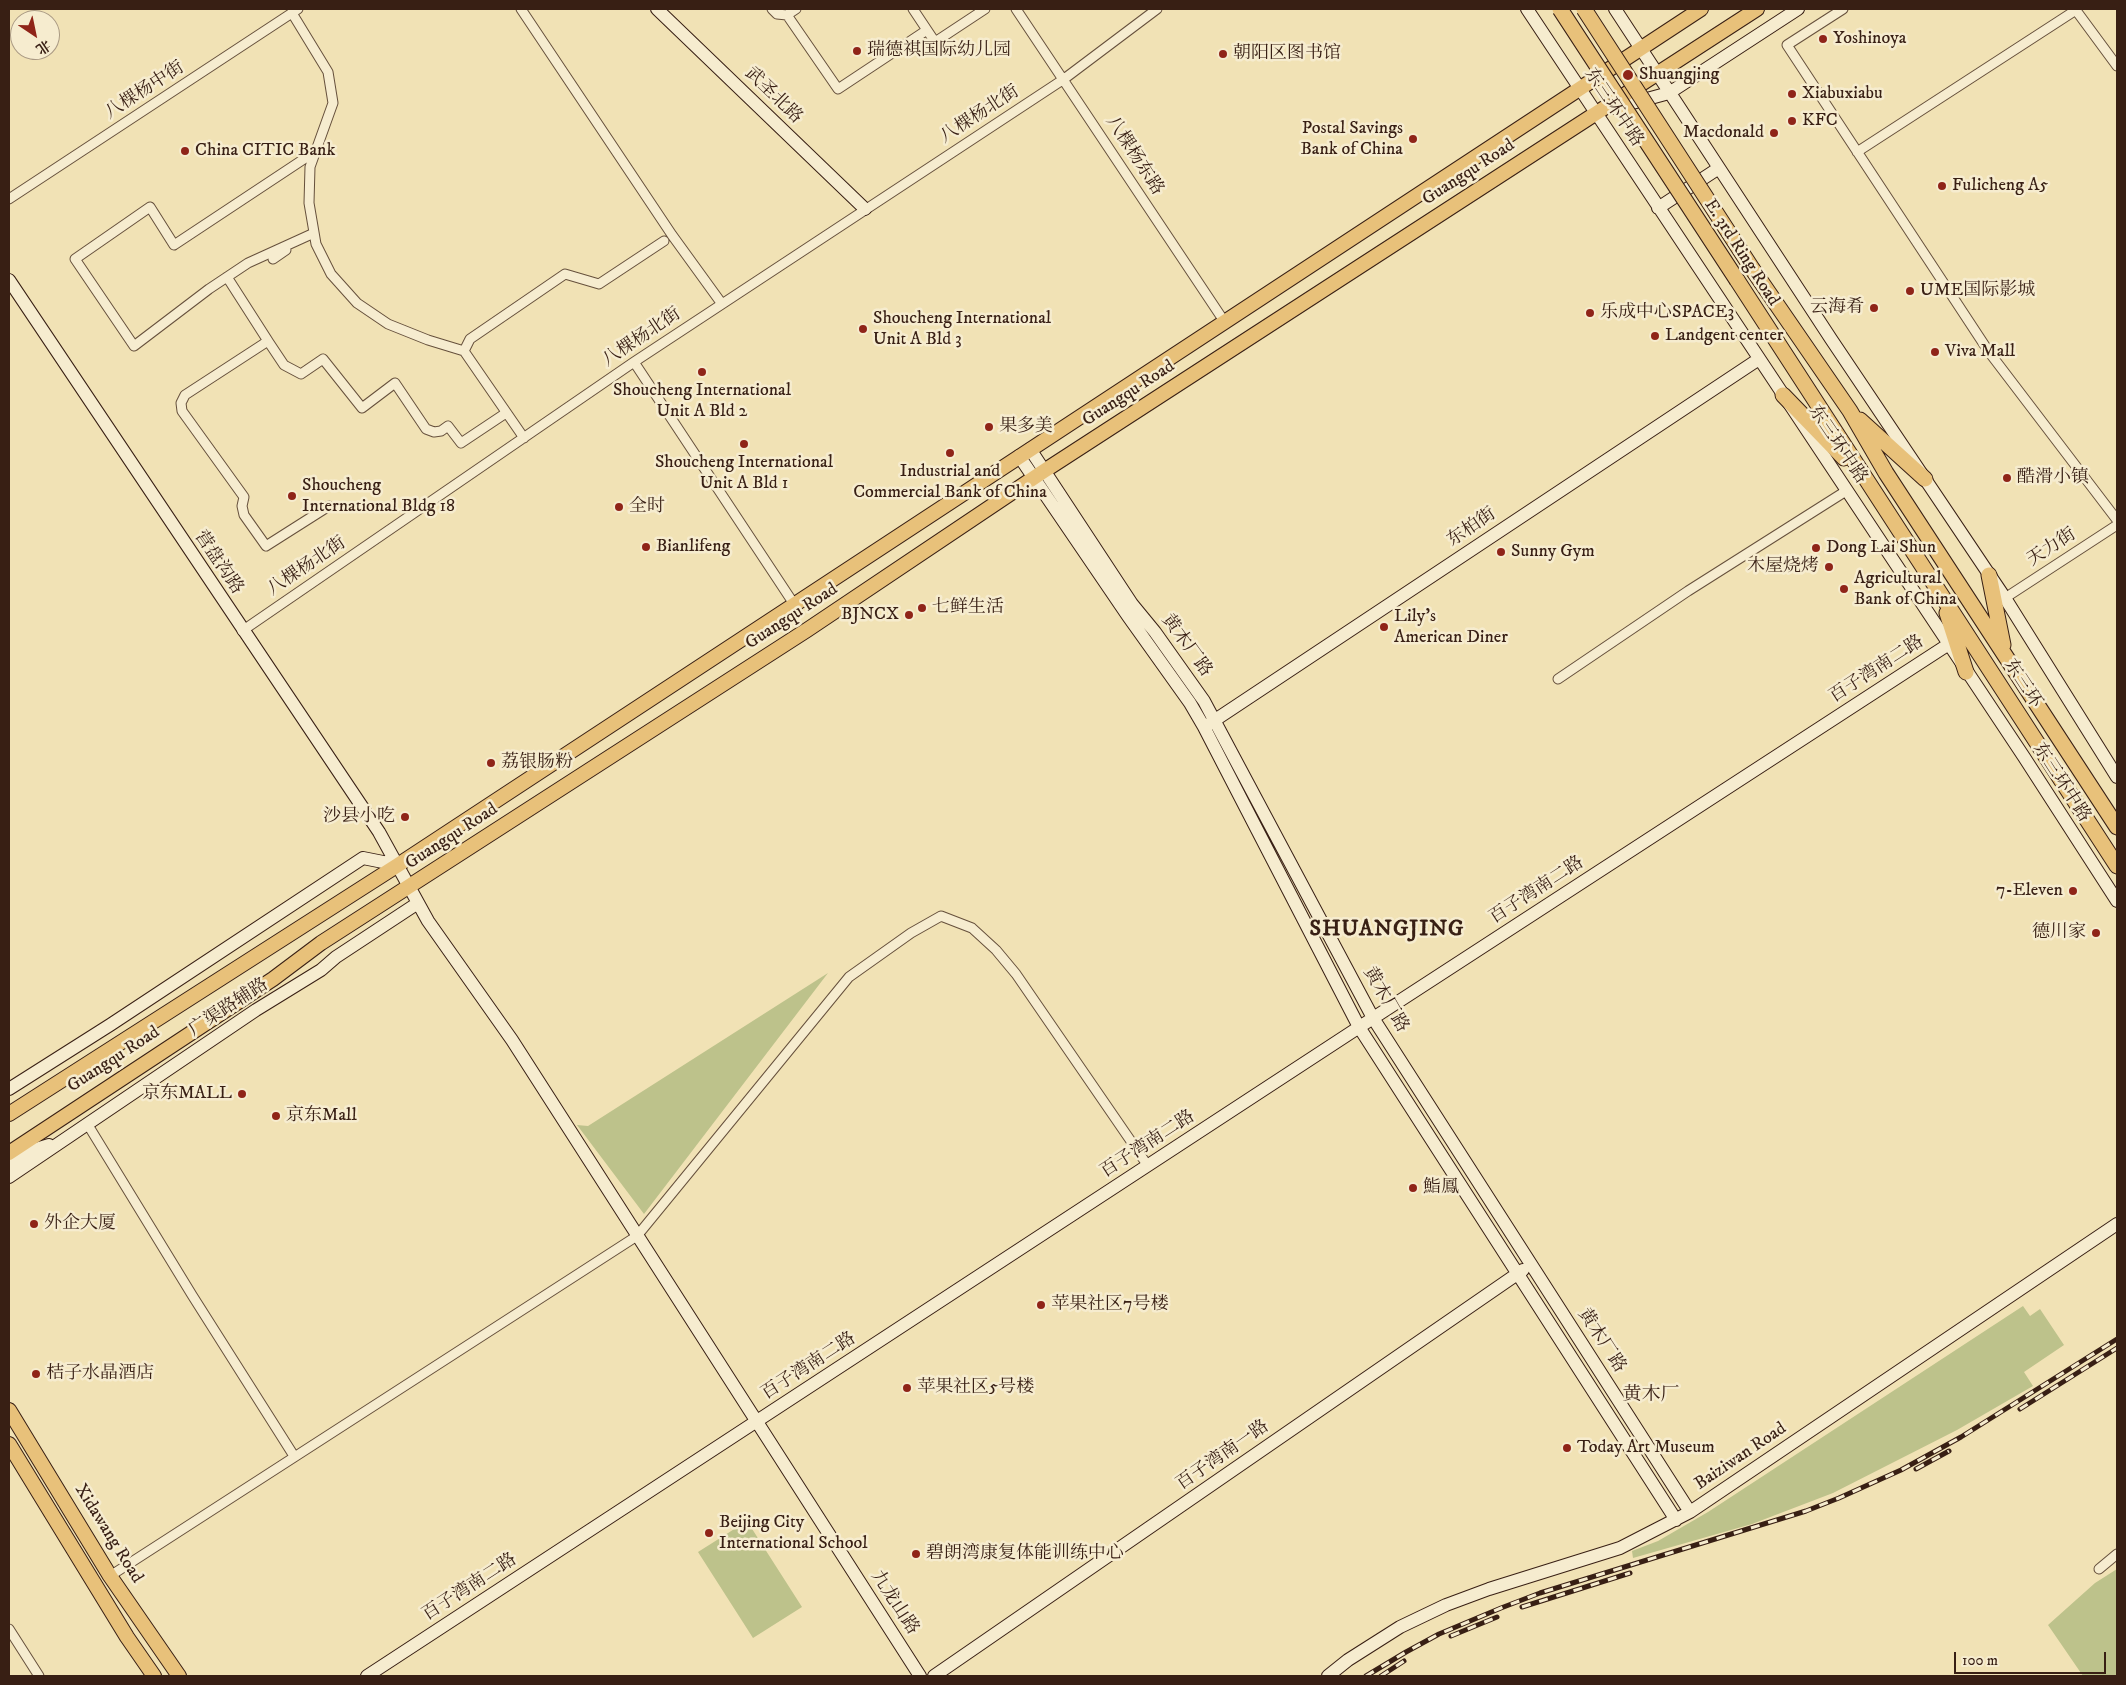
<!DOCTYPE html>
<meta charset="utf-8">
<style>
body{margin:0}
#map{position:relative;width:2126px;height:1685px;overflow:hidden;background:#f1e2b5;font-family:"IM FELL DW Pica","Noto Serif SC",serif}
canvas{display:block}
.frame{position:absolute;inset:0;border:10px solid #381f14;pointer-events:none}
.north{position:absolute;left:10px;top:10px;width:50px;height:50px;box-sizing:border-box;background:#f6eccf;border:1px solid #aa9a84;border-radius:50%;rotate:146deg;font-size:14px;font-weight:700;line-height:20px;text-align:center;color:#381f14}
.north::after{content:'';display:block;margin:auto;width:18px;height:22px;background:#8f2418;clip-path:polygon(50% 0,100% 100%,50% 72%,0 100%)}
.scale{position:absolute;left:1954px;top:1652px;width:152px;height:22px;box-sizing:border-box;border:2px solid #381f14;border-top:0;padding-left:6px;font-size:15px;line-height:18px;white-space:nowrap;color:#381f14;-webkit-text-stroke:4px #f6eccf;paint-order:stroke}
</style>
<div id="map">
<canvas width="2126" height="1685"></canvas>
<div class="frame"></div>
<div class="north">北</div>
<div class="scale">100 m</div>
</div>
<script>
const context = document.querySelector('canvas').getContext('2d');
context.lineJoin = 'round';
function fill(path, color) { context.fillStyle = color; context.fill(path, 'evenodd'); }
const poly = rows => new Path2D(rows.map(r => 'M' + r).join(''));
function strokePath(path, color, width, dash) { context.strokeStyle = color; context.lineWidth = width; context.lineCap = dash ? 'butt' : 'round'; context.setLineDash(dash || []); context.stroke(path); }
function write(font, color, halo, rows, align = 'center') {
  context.font = font + ' "IM FELL DW Pica","Noto Serif SC",serif'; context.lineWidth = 5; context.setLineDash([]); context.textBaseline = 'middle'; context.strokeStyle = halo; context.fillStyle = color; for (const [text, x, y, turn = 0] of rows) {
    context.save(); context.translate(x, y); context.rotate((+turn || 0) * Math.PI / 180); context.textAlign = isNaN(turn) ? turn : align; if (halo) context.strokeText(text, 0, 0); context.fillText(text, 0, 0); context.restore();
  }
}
const green = poly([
 [828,973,644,1214,577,1125,588,1126],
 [2023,1306,2030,1316,2040,1309,2064,1345,2024,1372,2033,1386,1957,1430,1833,1493,1752,1524,1633,1558,1632,1551,1658,1541,1708,1512],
 [747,1521,802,1607,753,1638,698,1552],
 [2117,1569,2117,1676,2083,1676,2048,1625,2095,1583]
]);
const street = poly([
 [521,9,672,235,722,304],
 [772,9,777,14,787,15],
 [796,9,787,15,838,89,927,30,913,9],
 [1016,9,1224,321],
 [1843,9,1787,45,1989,352,2117,520],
 [2075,9,2117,66],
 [292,13,328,72,333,103,310,167,309,203,316,244,331,274,357,303,388,324,428,340,464,351,524,438],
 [927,30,935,42,985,9],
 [1857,152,2076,10],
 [9,199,298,9],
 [314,233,248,263,209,289,134,346,75,259,150,207,174,245,316,151],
 [273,259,286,250],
 [227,277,268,341,185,395,181,403,182,411,244,497,242,506,244,515,266,546,329,506],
 [268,341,284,365,301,374,323,359,362,408,395,383,426,429,434,432,441,431,448,426,461,443,506,413],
 [464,351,470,339,565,274,599,284,664,241],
 [634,362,794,604],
 [2005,598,2117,525],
 [242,631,634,362,1064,79,1157,9],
 [1558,679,1688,591,1846,491],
 [88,1125,192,1295,294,1456],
 [2099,1569,2117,1554],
 [110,1576,637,1236,849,977,911,933,941,916,972,928,996,950,1016,974,1148,1166],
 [9,1629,39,1676]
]);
const secondary = poly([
 [657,9,865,209],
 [1527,9,2024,757,2117,901],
 [1615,9,1831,339,2005,598,2117,777],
 [1614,108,1669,93,1798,9],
 [1658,208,1719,168],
 [9,280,379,832,428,921,512,1040,920,1676],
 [1030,449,1132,604,1155,632,1204,701,1373,1018,1690,1512],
 [1019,456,1128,616,1190,703,1204,727,1359,1027,1676,1520],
 [1209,724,1759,359],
 [9,1089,110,1025,363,858,398,865],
 [9,1165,33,1150,49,1145],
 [9,1177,256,1010,321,970,336,957,418,903],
 [367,1676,1364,1024,1949,644],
 [934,1676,1523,1270],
 [1328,1676,1348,1660,1400,1627,1446,1605,1489,1589,1620,1548,1690,1512,2117,1224]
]);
const primary = poly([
 [9,1114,398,865,1701,9],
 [9,1153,273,979,321,943,807,630,1044,471,1757,9],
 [9,1410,110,1576,179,1676],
 [9,1444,127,1637,154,1676]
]);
const highway = poly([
 [1753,270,1850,411,1886,473,2117,827],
 [1737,280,2117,866],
 [1783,395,1844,458],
 [1860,420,1925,479],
 [1989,575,2003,645],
 [1947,613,1966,672]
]);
const rail = poly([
 [2020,1409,2117,1348],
 [1916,1469,1949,1451],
 [1522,1607,1630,1573],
 [1451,1636,1497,1617],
 [1366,1676,1406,1652,1439,1634,1501,1608,1540,1593,1806,1511,1839,1498,1901,1470,1961,1437,2117,1339],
 [1381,1676,1404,1661]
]);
const highwayBridge = poly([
 [1560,9,1737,280],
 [1584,9,1753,270]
]);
const markers = [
 [1823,39,5,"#8f2418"],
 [857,51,5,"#8f2418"],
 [1223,54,5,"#8f2418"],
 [1628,75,6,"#8f2418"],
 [1792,94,5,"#8f2418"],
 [1792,121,5,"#8f2418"],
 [1774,133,5,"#8f2418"],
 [1413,139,5,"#8f2418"],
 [185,151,5,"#8f2418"],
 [1942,186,5,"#8f2418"],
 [1910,291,5,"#8f2418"],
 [1874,308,5,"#8f2418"],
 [1590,313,5,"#8f2418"],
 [863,329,5,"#8f2418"],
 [1655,336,5,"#8f2418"],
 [1935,352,5,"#8f2418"],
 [702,372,5,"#8f2418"],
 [989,427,5,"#8f2418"],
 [744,444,5,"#8f2418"],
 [950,453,5,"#8f2418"],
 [2007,478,5,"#8f2418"],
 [292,496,5,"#8f2418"],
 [619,507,5,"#8f2418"],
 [646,547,5,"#8f2418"],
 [1816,548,5,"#8f2418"],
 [1501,552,5,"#8f2418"],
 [1829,567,5,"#8f2418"],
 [1844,589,5,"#8f2418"],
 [922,608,5,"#8f2418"],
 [909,615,5,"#8f2418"],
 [1384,627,5,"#8f2418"],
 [491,763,5,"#8f2418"],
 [405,817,5,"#8f2418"],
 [2073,891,5,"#8f2418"],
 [2096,933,5,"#8f2418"],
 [242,1094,5,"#8f2418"],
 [276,1116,5,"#8f2418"],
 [1413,1188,5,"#8f2418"],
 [34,1224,5,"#8f2418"],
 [1041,1305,5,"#8f2418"],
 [36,1374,5,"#8f2418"],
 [907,1388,5,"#8f2418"],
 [1567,1448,5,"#8f2418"],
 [709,1533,5,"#8f2418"],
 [916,1554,5,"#8f2418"]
];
const poiNames = [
 ["Yoshinoya",1833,39],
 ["瑞德祺国际幼儿园",867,51],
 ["朝阳区图书馆",1233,54],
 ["Shuangjing",1639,75],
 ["Xiabuxiabu",1802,94],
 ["KFC",1802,121],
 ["Postal Savings",1403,129,"right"],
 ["Bank of China",1403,150,"right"],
 ["Macdonald",1764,133,"right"],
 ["China CITIC Bank",195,151],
 ["Fulicheng A5",1952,186],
 ["UME国际影城",1920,291],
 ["云海肴",1864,308,"right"],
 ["乐成中心SPACE3",1600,313],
 ["Shoucheng International",873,319],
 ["Unit A Bld 3",873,340],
 ["Landgent center",1665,336],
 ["Viva Mall",1945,352],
 ["Shoucheng International",702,391,"center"],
 ["Unit A Bld 2",702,412,"center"],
 ["果多美",999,427],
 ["Shoucheng International",744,463,"center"],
 ["Unit A Bld 1",744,484,"center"],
 ["Industrial and",950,472,"center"],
 ["Commercial Bank of China",950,493,"center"],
 ["酷滑小镇",2017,478],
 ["Shoucheng",302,486],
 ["International Bldg 18",302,507],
 ["全时",629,507],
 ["Bianlifeng",656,547],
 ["Dong Lai Shun",1826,548],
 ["Sunny Gym",1511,552],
 ["木屋烧烤",1819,567,"right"],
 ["Agricultural",1854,579],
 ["Bank of China",1854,600],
 ["七鲜生活",932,608],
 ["BJNCX",899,615,"right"],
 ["Lily's",1394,617],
 ["American Diner",1394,638],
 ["荔银肠粉",501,763],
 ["沙县小吃",395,817,"right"],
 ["7-Eleven",2063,891,"right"],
 ["德川家",2086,933,"right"],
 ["京东MALL",232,1094,"right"],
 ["京东Mall",286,1116],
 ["鮨鳳",1423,1188],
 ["外企大厦",44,1224],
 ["苹果社区7号楼",1051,1305],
 ["桔子水晶酒店",46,1374],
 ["苹果社区5号楼",917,1388],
 ["Today Art Museum",1577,1448],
 ["Beijing City",719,1523],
 ["International School",719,1544],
 ["碧朗湾康复体能训练中心",926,1554]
];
const streetNames = [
 ["八棵杨中街",145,91,-33],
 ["武圣北路",773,96,44],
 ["东三环中路",1613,108,56],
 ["八棵杨北街",980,115,-33],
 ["八棵杨东路",1134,156,57],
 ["Guangqu Road",1469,173,-33],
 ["E. 3rd Ring Road",1741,253,57],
 ["八棵杨北街",642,338,-34],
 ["Guangqu Road",1129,394,-33],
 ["东三环中路",1837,445,56],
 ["东柏街",1472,528,-34],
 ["天力街",2052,548,-33],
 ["营盘沟路",218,563,56],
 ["八棵杨北街",307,567,-34],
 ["Guangqu Road",792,617,-33],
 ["黄木厂路",1186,646,54],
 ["百子湾南二路",1877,670,-33],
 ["东三环",2022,684,57],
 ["东三环中路",2061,783,57],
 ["Guangqu Road",452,837,-33],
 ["百子湾南二路",1537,891,-33],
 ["黄木厂路",1385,1000,60],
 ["广渠路辅路",229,1008,-33],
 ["Guangqu Road",114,1060,-33],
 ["百子湾南二路",1148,1145,-33],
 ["黄木厂路",1601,1341,57],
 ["百子湾南二路",809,1367,-33],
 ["百子湾南一路",1223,1456,-35],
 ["Baiziwan Road",1741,1457,-34],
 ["Xidawang Road",108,1534,58],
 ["百子湾南二路",470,1588,-33],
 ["九龙山路",894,1603,57]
];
const neighbourhoodNames = [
 ["黄木厂",1651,1396]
];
const districtNames = [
 ["SHUANGJING",1387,930]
];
fill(green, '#bdc28b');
strokePath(street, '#66503c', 11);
strokePath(secondary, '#381f14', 14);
strokePath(primary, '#381f14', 16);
strokePath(highway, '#381f14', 17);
strokePath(street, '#f6eccf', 9);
strokePath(secondary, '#f6eccf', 12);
strokePath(primary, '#e8c17a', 14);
strokePath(highway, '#e8c17a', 15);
strokePath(rail, '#381f14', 5);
strokePath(rail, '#f6eccf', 3, [9]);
strokePath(highwayBridge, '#381f14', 17, []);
strokePath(highwayBridge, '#e8c17a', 15);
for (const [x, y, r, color] of markers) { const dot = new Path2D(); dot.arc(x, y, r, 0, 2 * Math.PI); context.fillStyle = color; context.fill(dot); strokePath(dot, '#f6eccf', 2); }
write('18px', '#381f14', '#f6eccf', poiNames, 'left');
write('18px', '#381f14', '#f6eccf', streetNames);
write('19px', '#381f14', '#f6eccf', neighbourhoodNames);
context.letterSpacing = '1px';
write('bold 22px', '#381f14', '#f6eccf', districtNames);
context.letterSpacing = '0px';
</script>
